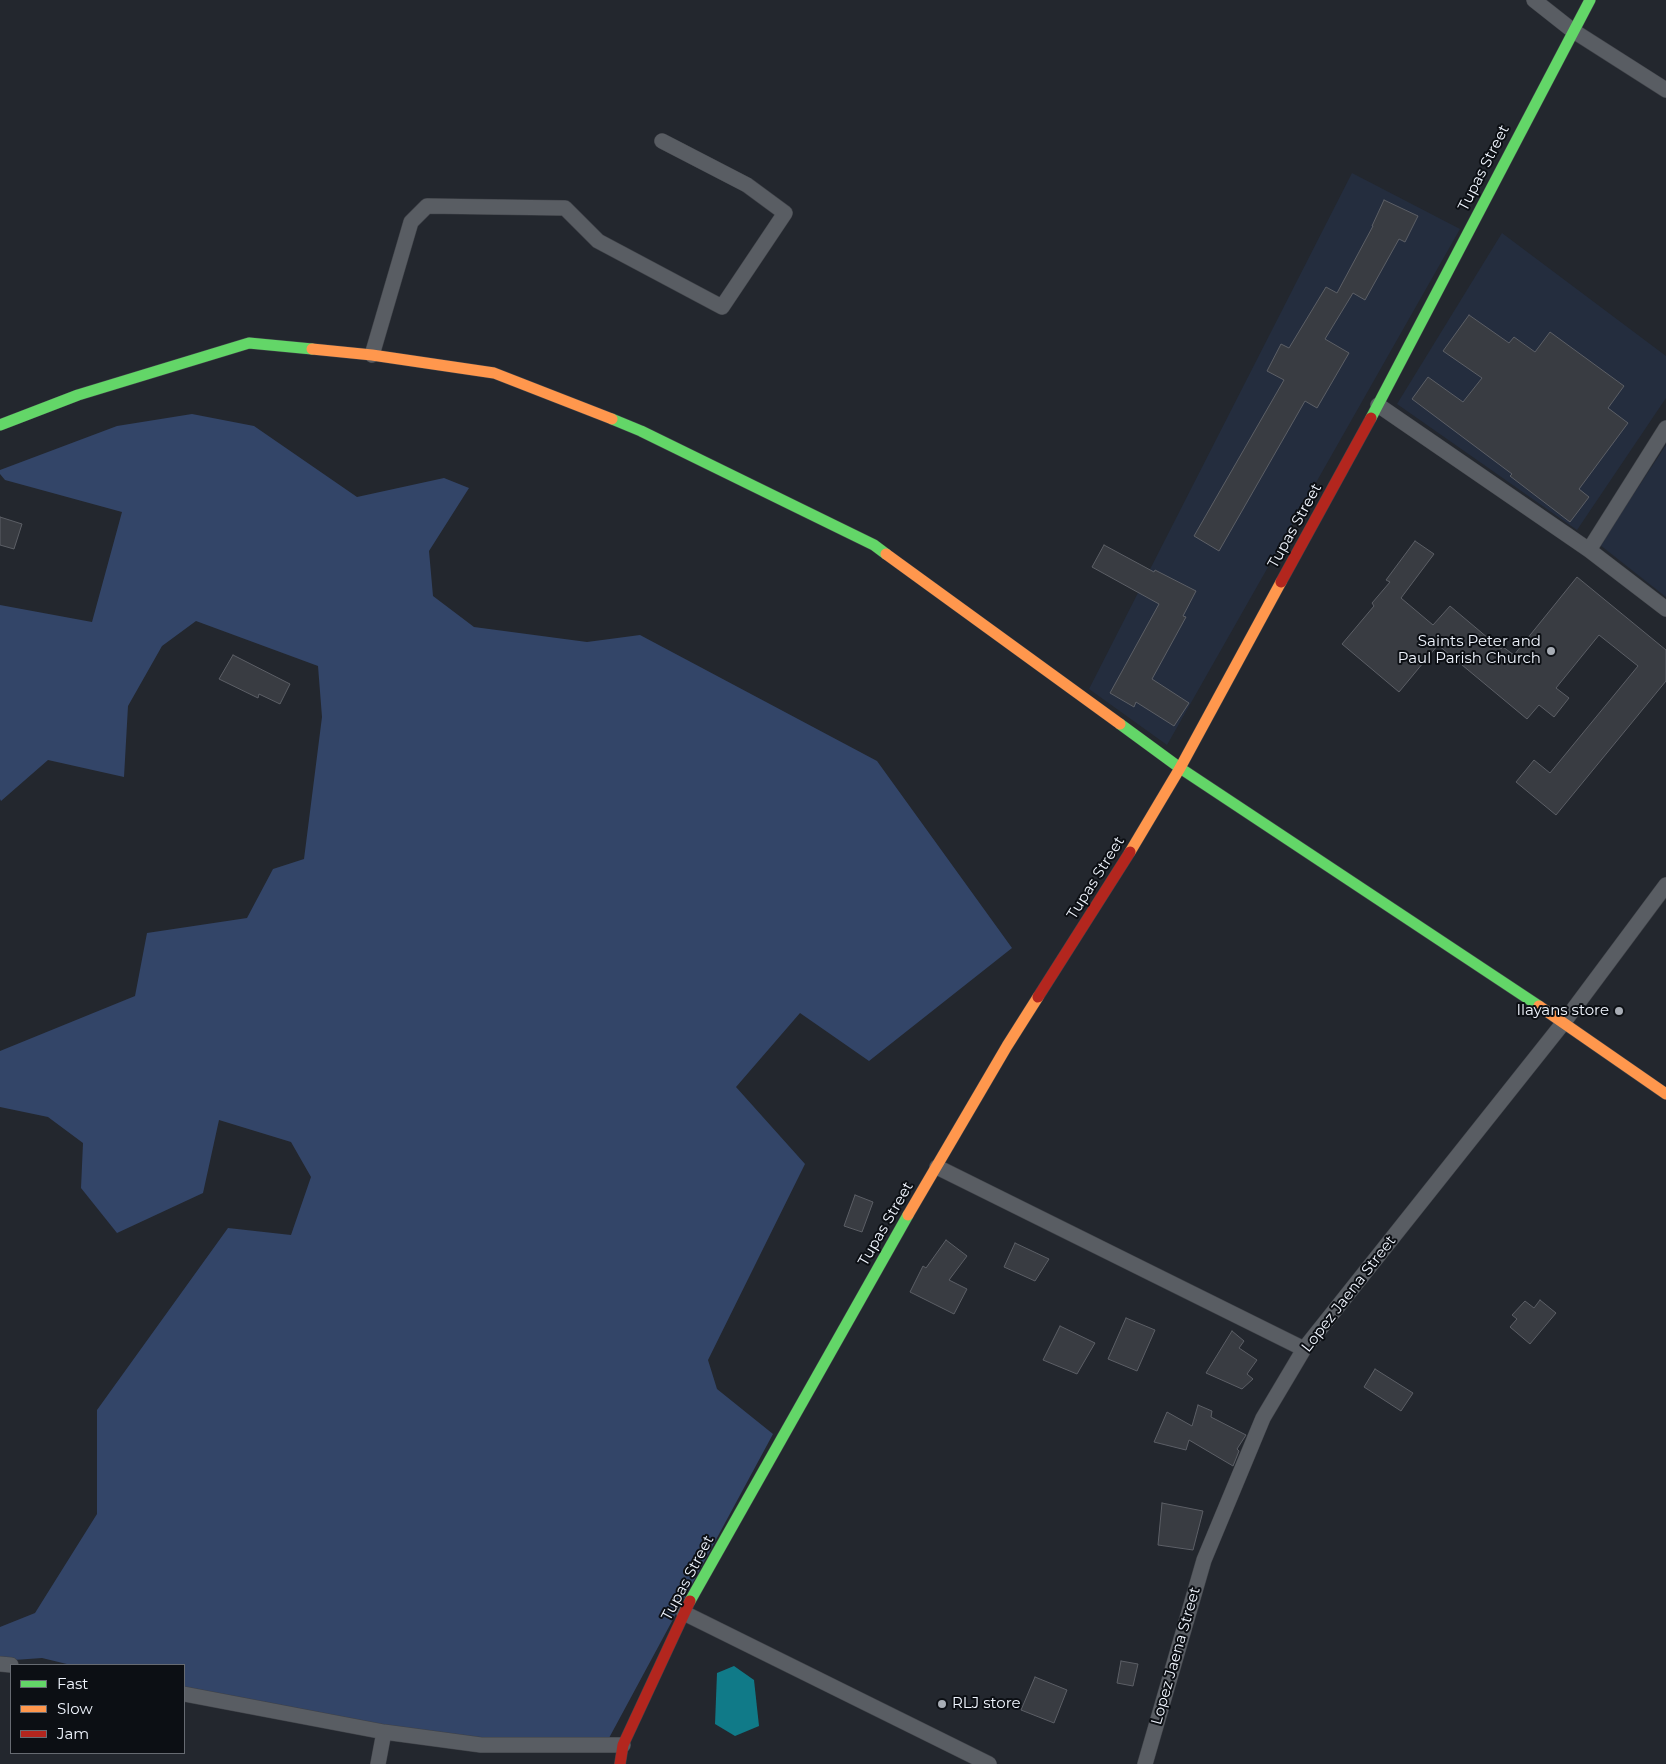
<!DOCTYPE html>
<html>
<head>
<meta charset="utf-8">
<style>
	body { margin:0 }
	#map { position:relative; width:1666px; height:1764px; overflow:hidden; background:#23272e; font-family:Montserrat,sans-serif }
	canvas { display:block }
	.legend { position:absolute; left:10px; top:1664px; width:175px; height:90px; box-sizing:border-box; background:#0c0f14; border:1px solid #676b72; margin:0; padding:6px 9px; list-style:none; font-size:15px; color:#f0f5fe }
	.legend li { display:flex; align-items:center; gap:10px; height:25px }
	.legend b { width:25px; border:1px solid #676b72 }
</style>
</head>
<body>
<div id="map">
<canvas width="1666" height="1764"></canvas>
<ul class="legend">
<li><b style="height:6px;background:#63d668"></b>Fast</li>
<li><b style="height:6px;background:#ff974d"></b>Slow</li>
<li><b style="height:6px;background:#b3261e"></b>Jam</li>
</ul>
</div>
<script>
const c = document.querySelector('canvas').getContext('2d');
c.lineJoin = 'round';
function fillPath(path, color) {
  c.fillStyle = color;
  c.fill(path, 'evenodd');
}
function poly(rows) {
  const path = new Path2D();
  for (const r of rows) {
    path.moveTo(r[0], r[1]);
    for (let i = 2; i < r.length; i += 2) path.lineTo(r[i], r[i + 1]);
  }
  return path;
}
function stroke(path, color, width, dash) {
  c.strokeStyle = color;
  c.lineWidth = width;
  c.lineCap = dash ? 'butt' : 'round';
  c.setLineDash(dash || []);
  c.stroke(path);
}
function write(font, color, halo, rows, align = 'center') {
  c.font = font + ' Montserrat,sans-serif';
  c.lineWidth = 4;
  c.setLineDash([]);
  c.textBaseline = 'middle';
  c.strokeStyle = halo;
  c.fillStyle = color;
  for (const [text, x, y, turn = 0] of rows) {
    c.save();
    c.translate(x, y);
    c.rotate((+turn || 0) * Math.PI / 180);
    c.textAlign = isNaN(turn) ? turn : align;
    if (halo) c.strokeText(text, 0, 0);
    c.fillText(text, 0, 0);
    c.restore();
  }
}
fillPath(poly([
	[1352,173,1460,229,1167,745,1089,689],
	[1502,233,1666,356,1666,398,1577,530,1397,404],
	[1666,445,1666,597,1600,545]
]), '#242d3e');
fillPath(poly([
	[192,414,254,426,357,497,444,478,469,488,429,551,433,596,474,627,587,642,640,635,877,761,1012,948,869,1061,800,1013,736,1087,805,1164,708,1360,717,1389,773,1434,609,1738,493,1745,184,1691,184,1665,71,1665,42,1658,0,1661,0,1627,35,1613,97,1514,97,1410,228,1228,291,1235,311,1177,291,1142,219,1120,203,1193,117,1233,81,1188,83,1143,48,1117,0,1107,0,1051,135,996,147,933,247,918,273,869,304,859,322,717,318,666,196,621,162,646,128,706,124,777,48,760,1,801,0,799,0,605,92,622,122,512,5,480,0,474,0,470,117,426]
]), '#334568');
fillPath(poly([
	[734,1666,754,1680,759,1726,735,1736,715,1724,717,1673]
]), '#107a88');
const building = poly([
	[1384,200,1418,216,1405,242,1399,239,1365,300,1353,293,1325,339,1349,353,1317,408,1305,401,1219,551,1194,536,1284,380,1267,371,1281,344,1289,348,1326,287,1337,293,1373,226,1372,226,1384,200],
	[1469,315,1509,343,1514,337,1535,352,1550,332,1624,386,1608,408,1628,423,1579,489,1589,497,1570,522,1510,476,1512,474,1412,399,1428,377,1463,402,1482,378,1443,351,1469,315],
	[0,517,22,524,14,549,0,545,0,517],
	[1415,541,1434,554,1401,598,1433,625,1450,606,1501,649,1503,647,1514,655,1577,577,1666,650,1666,681,1556,815,1516,782,1534,760,1550,773,1638,666,1599,635,1556,688,1569,698,1554,717,1539,705,1527,719,1438,645,1399,692,1342,644,1374,606,1372,603,1390,582,1386,580,1415,541],
	[1104,545,1154,572,1155,570,1196,591,1183,616,1186,617,1152,679,1189,703,1174,726,1136,702,1134,707,1110,693,1159,604,1092,567,1104,545],
	[233,655,290,684,280,704,259,694,258,698,219,679,233,655],
	[855,1195,873,1202,862,1232,844,1226,855,1195],
	[946,1240,967,1256,949,1280,967,1289,954,1314,910,1292,923,1266,926,1268,946,1240],
	[1015,1243,1049,1259,1035,1281,1004,1267,1015,1243],
	[1540,1300,1556,1313,1530,1344,1510,1327,1517,1319,1512,1315,1525,1301,1534,1308,1540,1300],
	[1126,1318,1155,1330,1137,1371,1108,1359,1126,1318],
	[1060,1326,1095,1343,1077,1374,1043,1360,1060,1326],
	[1232,1331,1244,1341,1239,1348,1257,1360,1247,1374,1253,1379,1242,1389,1206,1373,1232,1331],
	[1375,1369,1413,1393,1401,1411,1364,1387,1375,1369],
	[1198,1405,1212,1411,1211,1417,1246,1435,1237,1449,1239,1451,1233,1466,1189,1440,1186,1450,1154,1442,1167,1412,1192,1426,1198,1405],
	[1162,1503,1203,1511,1193,1550,1158,1545,1162,1503],
	[1121,1661,1138,1664,1133,1686,1117,1683,1121,1661],
	[1035,1677,1067,1690,1054,1723,1021,1710,1035,1677]
]);
fillPath(building, '#393c42');
stroke(building, '#5c5f66', 1);
const street = poly([
	[1534,0,1572,30,1666,90],
	[372,355,411,222,427,206,565,208,598,241,722,307,785,213,747,185,662,141],
	[1378,405,1589,550,1666,609],
	[1589,550,1666,428],
	[937,1167,1304,1349],
	[684,1613,989,1764],
	[0,1664,11,1665],
	[184,1694,384,1732,481,1745,623,1745],
	[378,1764,384,1732],
	[1145,1764,1204,1560,1263,1418,1304,1349,1564,1022,1666,885]
]);
const fast = poly([
	[1371,418,1590,0],
	[612,419,641,431,874,545,886,554],
	[0,425,78,395,249,343,312,349],
	[1120,724,1180,768,1539,1006],
	[690,1601,908,1215]
]);
const slow = poly([
	[312,349,372,355,494,373,612,419],
	[886,554,1120,724],
	[1130,852,1180,768,1281,582],
	[1539,1006,1666,1094],
	[908,1215,1007,1046,1038,997]
]);
const jam = poly([
	[1281,582,1371,418],
	[1038,997,1130,852],
	[620,1764,623,1745,690,1601]
]);
stroke(street, '#3f4248', 16);
stroke(fast, '#3f4248', 12);
stroke(slow, '#3f4248', 12);
stroke(jam, '#3f4248', 12);
stroke(street, '#595d63', 15);
stroke(fast, '#63d668', 11);
stroke(slow, '#ff974d', 11);
stroke(jam, '#b3261e', 11);
for (const [x, y, r, color] of [
	[1551,651,5,"#a8adb5"],
	[1619,1011,5,"#a8adb5"],
	[942,1704,5,"#a8adb5"]
]) {
  const dot = new Path2D();
  dot.arc(x, y, r, 0, 2 * Math.PI);
  c.fillStyle = color;
  c.fill(dot);
  stroke(dot, '#0c0f14', 2);
}
write('15px', '#f0f5fe', '#0c0f14', [
	["Tupas Street",1484,168,-63],
	["Tupas Street",1295,526,-61],
	["Tupas Street",1096,878,-58],
	["Tupas Street",886,1224,-60],
	["Lopez Jaena Street",1349,1294,-52],
	["Tupas Street",688,1578,-62],
	["Lopez Jaena Street",1176,1656,-74]
]);
write('15px', '#f0f5fe', '#0c0f14', [
	["Saints Peter and",1541,642],
	["Paul Parish Church",1541,659],
	["Ilayans store",1609,1011],
	["RLJ store",952,1704,"left"]
], 'right');
</script>
</body>
</html>
